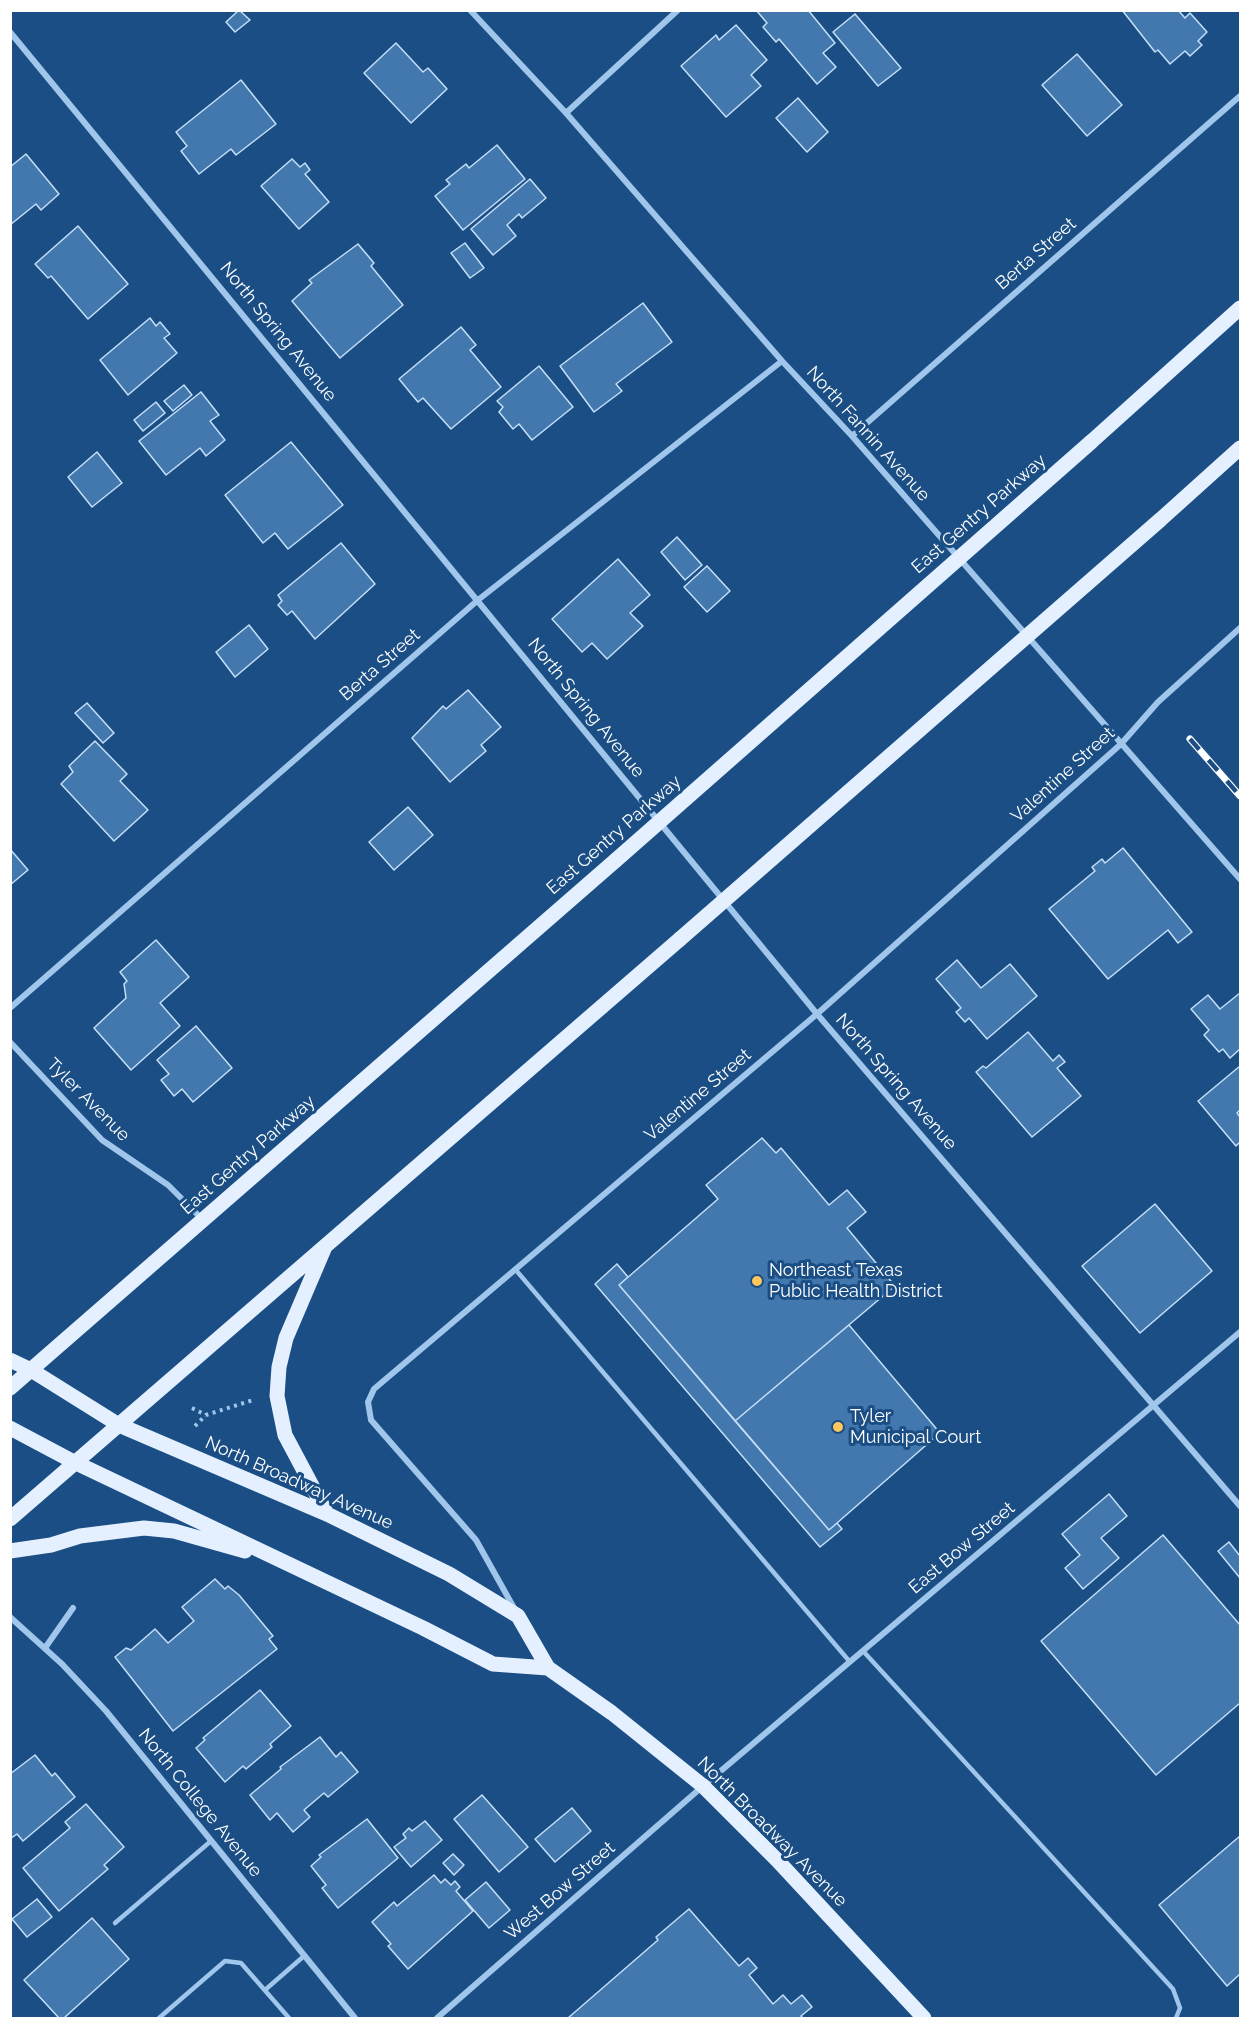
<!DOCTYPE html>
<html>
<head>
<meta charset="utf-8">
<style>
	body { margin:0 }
	#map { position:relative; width:1251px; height:2029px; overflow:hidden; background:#1a4e84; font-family:Raleway,sans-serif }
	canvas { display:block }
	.frame { position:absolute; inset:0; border:12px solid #fff; pointer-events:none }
</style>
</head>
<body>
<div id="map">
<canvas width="1251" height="2029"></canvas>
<div class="frame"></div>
</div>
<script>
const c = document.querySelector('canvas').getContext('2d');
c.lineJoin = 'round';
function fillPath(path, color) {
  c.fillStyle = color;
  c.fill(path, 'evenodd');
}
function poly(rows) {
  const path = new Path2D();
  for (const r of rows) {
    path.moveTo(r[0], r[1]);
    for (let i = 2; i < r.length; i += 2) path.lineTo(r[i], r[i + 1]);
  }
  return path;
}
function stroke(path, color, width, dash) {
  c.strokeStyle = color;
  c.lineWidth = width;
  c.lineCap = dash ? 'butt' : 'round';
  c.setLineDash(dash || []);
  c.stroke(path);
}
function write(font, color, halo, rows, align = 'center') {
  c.font = font + ' Raleway,sans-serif';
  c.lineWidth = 6;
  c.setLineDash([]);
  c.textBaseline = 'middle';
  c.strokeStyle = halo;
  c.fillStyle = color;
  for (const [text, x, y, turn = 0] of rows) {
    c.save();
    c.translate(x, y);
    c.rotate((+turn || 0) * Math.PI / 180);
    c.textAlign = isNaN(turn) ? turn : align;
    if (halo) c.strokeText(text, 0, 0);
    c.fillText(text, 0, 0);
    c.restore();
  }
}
const building = poly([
	[239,10,250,20,235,32,226,22,239,10],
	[756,10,808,10,835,43,823,53,836,67,817,84,779,39,776,42,763,27,767,23,756,10],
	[1122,10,1178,10,1185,18,1190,13,1207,32,1198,41,1202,45,1190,56,1185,51,1170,64,1158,50,1155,52,1122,10],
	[855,14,901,68,878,86,833,32,855,14],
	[736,25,767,60,751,75,761,86,726,117,681,66,716,35,719,40,736,25],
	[396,43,423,72,428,68,447,89,411,123,364,73,396,43],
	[1077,54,1122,105,1087,136,1042,85,1077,54],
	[241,80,276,124,236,155,231,149,199,174,181,151,187,146,176,132,241,80],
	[798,98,828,132,807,152,776,118,798,98],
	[497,145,525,179,463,230,435,196,450,184,446,180,466,164,469,168,497,145],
	[26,154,59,194,41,210,36,204,10,225,10,167,26,154],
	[292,159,300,167,305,163,310,170,305,174,329,202,299,229,261,186,292,159],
	[530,179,546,198,522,218,519,214,507,225,516,236,493,255,471,229,530,179],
	[78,226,128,284,88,319,51,276,48,278,35,264,78,226],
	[465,243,484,268,470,278,451,253,465,243],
	[358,244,374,263,371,266,403,305,340,358,292,301,312,283,309,280,358,244],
	[643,303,672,342,616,384,622,391,594,412,560,366,643,303],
	[150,318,156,326,160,322,170,334,164,338,177,353,128,395,100,360,150,318],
	[461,327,476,345,470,350,501,387,451,429,423,398,418,402,399,379,461,327],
	[539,366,573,407,532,440,519,424,513,429,499,412,503,407,497,401,539,366],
	[184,385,192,395,173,411,164,401,184,385],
	[201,392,219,415,210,421,225,440,206,456,200,448,166,475,139,441,201,392],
	[156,402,165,413,143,431,134,420,156,402],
	[291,442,343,505,288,549,275,533,263,543,225,495,291,442],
	[97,452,122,483,92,507,68,477,97,452],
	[677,537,702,565,685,580,661,552,677,537],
	[341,543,375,584,315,639,292,611,287,615,278,605,282,601,278,595,341,543],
	[618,559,650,595,630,613,643,626,607,659,592,643,582,652,552,619,618,559],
	[707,566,730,591,707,612,684,587,707,566],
	[249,625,268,649,235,677,216,652,249,625],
	[468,690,501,727,481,745,486,751,450,782,412,738,443,706,446,709,468,690],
	[87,703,114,733,103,743,75,713,87,703],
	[95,741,127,774,120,781,148,810,114,841,61,784,73,772,69,766,95,741],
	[408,807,433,835,394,870,369,842,408,807],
	[1123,848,1192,932,1178,943,1168,930,1108,979,1049,909,1095,871,1092,867,1102,859,1105,863,1123,848],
	[10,849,28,870,10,885,10,849],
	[156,940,189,977,160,1003,180,1026,131,1070,94,1028,126,998,124,984,127,981,120,972,156,940],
	[957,960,981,988,1010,964,1037,996,987,1039,969,1018,965,1022,956,1012,961,1008,936,979,957,960],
	[1240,993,1240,1049,1230,1058,1223,1049,1219,1052,1204,1035,1209,1030,1191,1009,1208,995,1220,1009,1240,993],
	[196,1026,232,1068,193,1102,182,1089,174,1096,161,1080,169,1074,157,1060,196,1026],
	[1028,1032,1053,1061,1059,1055,1065,1062,1057,1068,1081,1096,1032,1137,976,1072,983,1066,986,1068,1028,1032],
	[1240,1066,1240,1110,1237,1113,1240,1117,1240,1142,1236,1146,1198,1101,1240,1066],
	[762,1138,776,1153,781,1148,829,1205,847,1190,866,1212,847,1228,895,1286,735,1421,619,1285,718,1199,706,1185,762,1138],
	[1155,1204,1212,1271,1140,1333,1082,1266,1155,1204],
	[617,1264,628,1277,619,1285,829,1530,837,1523,842,1529,820,1547,595,1284,617,1264],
	[849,1325,940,1433,829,1530,735,1421,849,1325],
	[1109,1494,1127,1516,1101,1538,1119,1558,1083,1589,1065,1568,1080,1555,1062,1534,1109,1494],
	[1163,1535,1240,1625,1240,1703,1156,1775,1041,1641,1163,1535],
	[1229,1542,1240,1556,1240,1578,1218,1551,1229,1542],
	[215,1579,225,1589,228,1586,239,1595,273,1636,269,1639,277,1649,173,1731,115,1657,126,1648,131,1650,155,1629,168,1643,194,1621,182,1607,215,1579],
	[260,1690,291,1726,270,1744,272,1747,246,1769,243,1766,225,1782,196,1748,205,1740,203,1738,260,1690],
	[320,1737,336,1757,341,1752,358,1772,328,1797,324,1793,304,1810,310,1817,293,1832,277,1813,270,1820,250,1795,281,1769,280,1767,320,1737],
	[35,1755,52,1776,55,1773,75,1797,23,1841,17,1834,10,1839,10,1774,35,1755],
	[482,1795,528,1847,499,1872,454,1819,482,1795],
	[86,1804,124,1847,104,1865,108,1869,59,1911,23,1868,70,1828,65,1822,86,1804],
	[572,1808,591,1831,555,1862,535,1839,572,1808],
	[367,1819,398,1858,338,1908,322,1888,326,1885,311,1866,321,1857,319,1855,367,1819],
	[425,1821,442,1840,411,1867,394,1847,406,1838,403,1834,409,1828,412,1831,425,1821],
	[1240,1836,1240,1974,1227,1986,1159,1905,1240,1836],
	[453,1854,464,1865,454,1875,443,1863,453,1854],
	[434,1875,441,1883,445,1879,451,1885,455,1881,460,1887,456,1891,473,1911,408,1969,388,1946,391,1944,372,1922,394,1902,397,1906,434,1875],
	[486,1882,510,1910,489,1928,465,1900,486,1882],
	[37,1899,52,1917,27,1937,12,1919,37,1899],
	[689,1909,739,1966,748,1958,757,1968,749,1975,773,2004,783,1995,791,2004,802,1995,812,2007,801,2016,803,2018,568,2018,658,1940,656,1937,689,1909],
	[92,1918,129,1959,64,2018,59,2018,24,1980,92,1918]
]);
fillPath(building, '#4378ae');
stroke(building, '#c5dff8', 1.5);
stroke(poly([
	[192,1408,206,1415],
	[195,1426,206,1415,253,1400]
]), '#a0c6eb', 4, [3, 4.5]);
stroke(poly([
	[515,1269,850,1662],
	[863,1651,1173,1989,1180,2008,1176,2018],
	[115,1923,211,1841],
	[265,1990,304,1956],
	[159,2018,225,1961,241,1963,289,2018]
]), '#a0c6eb', 4.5);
stroke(poly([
	[470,10,566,113,782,361,852,436,1240,879],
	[10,32,817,1014,1240,1506],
	[566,113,678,10],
	[852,436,1240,96],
	[10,1008,478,600,782,361],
	[10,1042,102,1140,168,1185,203,1220],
	[514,1608,476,1540,371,1420,368,1402,374,1389,817,1014,1121,744,1158,702,1240,628],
	[10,1617,62,1664,106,1711,355,2018],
	[45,1648,73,1608],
	[437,2018,703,1786,1240,1332]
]), '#a0c6eb', 6);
stroke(poly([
	[1091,442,1240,308],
	[1160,520,1240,448],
	[324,1249,286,1338,279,1367,277,1396,285,1435,327,1514],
	[10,1360,31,1370,119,1425,327,1514,449,1574,518,1616,548,1668,612,1713,703,1786,777,1860,924,2018],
	[10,1388,616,860],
	[10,1428,74,1462,423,1628,493,1664,548,1668],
	[10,1519,680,939],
	[10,1551,51,1545,80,1536,144,1528,174,1531,245,1551]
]), '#e4f0ff', 15);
const rail = poly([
	[1190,739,1240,796]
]);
stroke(rail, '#fff', 7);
stroke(rail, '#1a4e84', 4.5, [14]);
stroke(poly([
	[616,860,1091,442],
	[680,939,1160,520]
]), '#e4f0ff', 15);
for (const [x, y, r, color] of [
	[757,1281,6,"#fec65b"],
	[838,1427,6,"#fec65b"]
]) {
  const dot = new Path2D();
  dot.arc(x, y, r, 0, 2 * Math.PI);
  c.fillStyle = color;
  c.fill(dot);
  stroke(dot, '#1a4e84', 2);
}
write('18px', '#fff', '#1a4e84', [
	["Berta Street",1036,254,-41],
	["North Spring Avenue",278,332,51],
	["North Fannin Avenue",868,434,48],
	["East Gentry Parkway",979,514,-41],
	["Berta Street",380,665,-41],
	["North Spring Avenue",586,708,51],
	["Valentine Street",1063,775,-42],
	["East Gentry Parkway",614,835,-41],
	["North Spring Avenue",896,1082,49],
	["Valentine Street",698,1095,-40],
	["Tyler Avenue",88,1100,45],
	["East Gentry Parkway",248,1155,-41],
	["North Broadway Avenue",299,1483,24],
	["East Bow Street",962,1548,-40],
	["North College Avenue",200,1803,51],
	["North Broadway Avenue",772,1832,45],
	["West Bow Street",560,1891,-41]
]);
write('18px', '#fff', '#1a4e84', [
	["Northeast Texas",769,1271],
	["Public Health District",769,1292],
	["Tyler",850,1417],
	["Municipal Court",850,1438]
], 'left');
</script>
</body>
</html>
